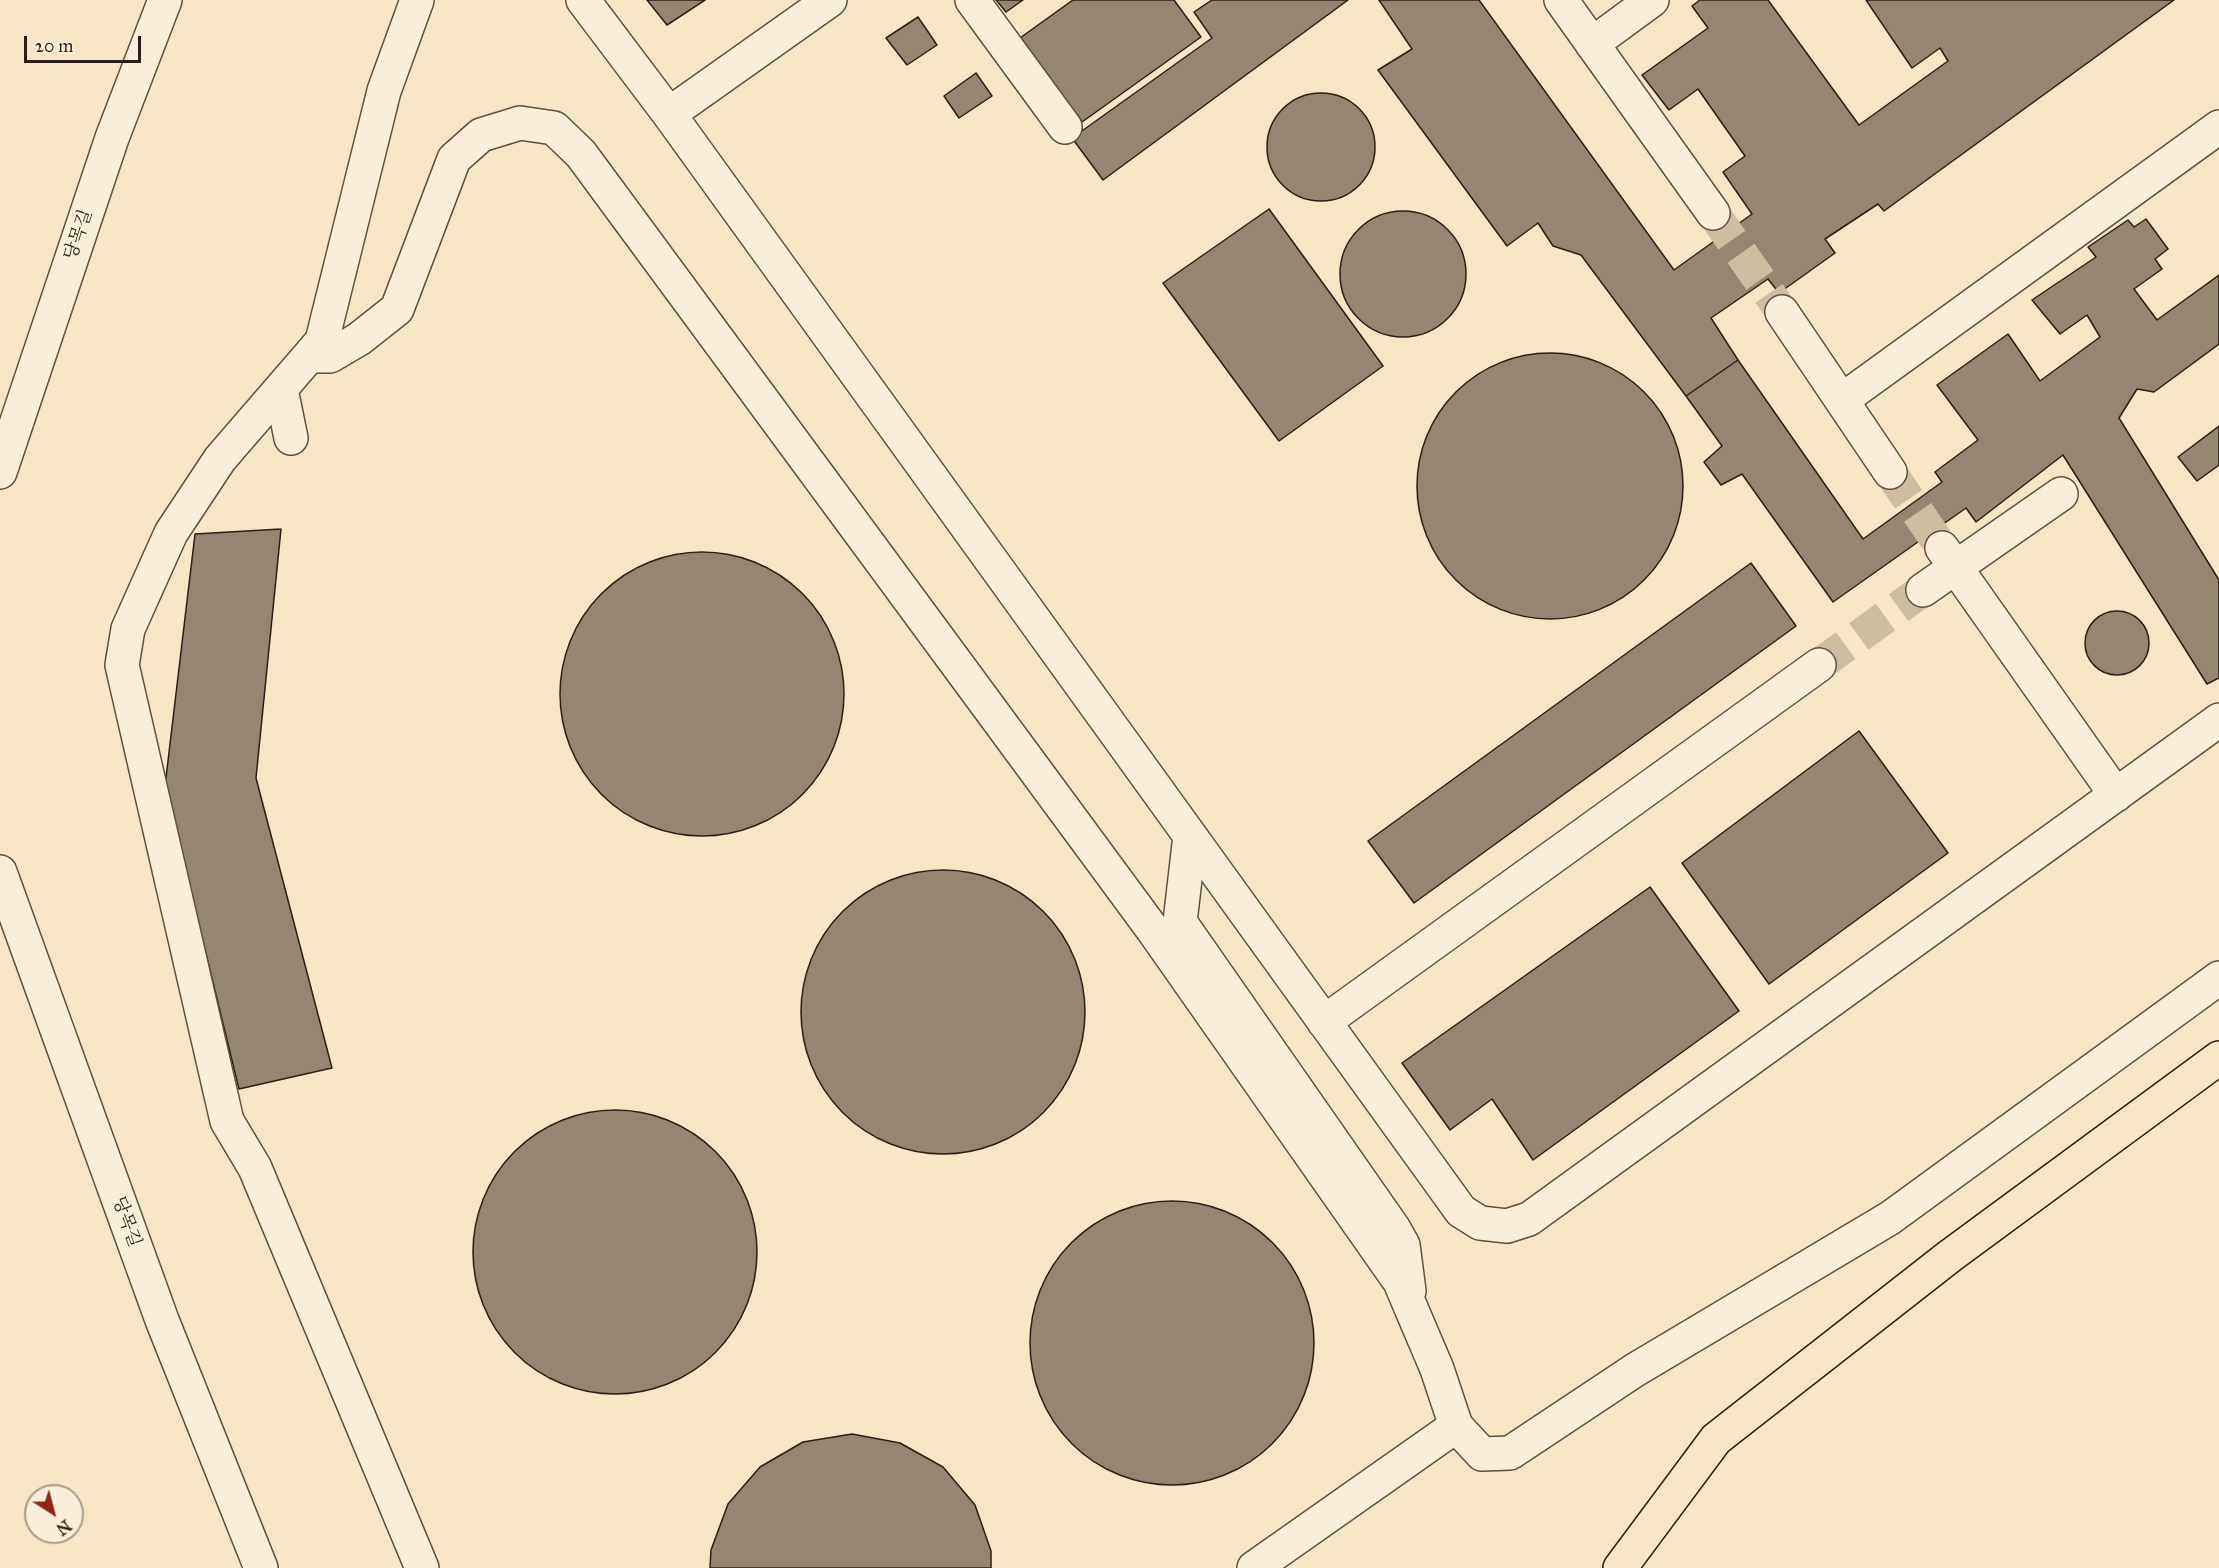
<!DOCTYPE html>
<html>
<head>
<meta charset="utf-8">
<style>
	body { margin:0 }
	#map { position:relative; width:2219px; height:1568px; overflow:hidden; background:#f6e6c3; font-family:"IM FELL Great Primer",serif }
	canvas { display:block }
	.north { position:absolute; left:24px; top:1484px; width:60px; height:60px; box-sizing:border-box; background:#f9efd8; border:2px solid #a69c8a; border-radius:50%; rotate:144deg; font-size:16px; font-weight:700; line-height:24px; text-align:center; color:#2a1f15 }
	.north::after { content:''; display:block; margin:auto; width:21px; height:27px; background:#8f2418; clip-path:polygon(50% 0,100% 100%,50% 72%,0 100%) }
	.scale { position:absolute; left:24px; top:36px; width:117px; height:27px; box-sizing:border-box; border:3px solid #2a1f15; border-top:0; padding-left:8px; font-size:18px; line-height:21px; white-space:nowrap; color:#2a1f15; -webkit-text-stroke:4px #f9efd8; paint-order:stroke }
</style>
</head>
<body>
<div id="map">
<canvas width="2219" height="1568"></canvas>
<div class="north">N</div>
<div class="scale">20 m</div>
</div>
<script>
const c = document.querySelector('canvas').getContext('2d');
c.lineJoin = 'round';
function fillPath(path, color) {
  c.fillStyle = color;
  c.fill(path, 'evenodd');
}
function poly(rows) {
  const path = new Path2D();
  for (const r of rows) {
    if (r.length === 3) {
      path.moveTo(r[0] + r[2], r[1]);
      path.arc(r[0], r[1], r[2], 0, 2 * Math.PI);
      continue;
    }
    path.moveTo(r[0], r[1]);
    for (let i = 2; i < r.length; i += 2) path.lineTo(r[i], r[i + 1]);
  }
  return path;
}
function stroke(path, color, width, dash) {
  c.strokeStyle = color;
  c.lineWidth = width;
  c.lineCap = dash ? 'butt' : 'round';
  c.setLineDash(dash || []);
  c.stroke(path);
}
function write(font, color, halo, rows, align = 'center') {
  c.font = font + ' "IM FELL Great Primer","Noto Serif KR",serif';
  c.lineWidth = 6;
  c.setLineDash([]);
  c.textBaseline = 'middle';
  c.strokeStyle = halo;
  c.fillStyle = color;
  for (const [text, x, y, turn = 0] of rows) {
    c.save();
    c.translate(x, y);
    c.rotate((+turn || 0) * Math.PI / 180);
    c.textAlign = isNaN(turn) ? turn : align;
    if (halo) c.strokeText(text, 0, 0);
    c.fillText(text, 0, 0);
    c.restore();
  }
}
const building = poly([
	[647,0,705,0,667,25,647,0],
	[996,0,1023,0,1006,12,996,0],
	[1073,0,1174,0,1201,37,1082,122,1020,38,1073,0],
	[1212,0,1348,0,1103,180,1072,138,1212,38,1194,12,1212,0],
	[1379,0,1479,0,1674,270,1752,214,1723,172,1745,156,1698,89,1669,110,1642,75,1708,28,1692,6,1700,0,1768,0,1859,125,1948,61,1940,48,1912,68,1866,0,2174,0,1884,211,1878,204,1825,239,1835,253,1779,293,1768,279,1711,318,1738,360,1686,396,1581,255,1553,246,1538,223,1507,246,1378,70,1412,49,1379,0],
	[918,17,937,45,907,65,886,38,918,17],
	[976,73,992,96,959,118,944,96,976,73],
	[1321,147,54],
	[1269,209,1383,366,1279,441,1163,283,1269,209],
	[1403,274,63],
	[2146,219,2168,249,2155,259,2162,269,2134,289,2157,320,2219,275,2219,344,2154,392,2137,389,2119,418,2219,580,2219,678,2207,684,2063,455,1976,522,1966,508,1833,602,1742,474,1721,485,1704,462,1722,446,1686,396,1738,360,1863,539,1942,482,1935,472,1978,440,1937,385,2008,334,2040,381,2100,337,2087,315,2060,334,2032,300,2096,257,2088,247,2128,220,2134,227,2146,219],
	[1550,486,133],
	[2219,426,2219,465,2197,481,2178,457,2219,426],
	[281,529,256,778,332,1068,239,1089,165,786,195,534,281,529],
	[702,694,142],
	[1751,563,1796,626,1414,903,1368,841,1751,563],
	[2117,643,32],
	[1859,731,1948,853,1769,984,1682,863,1859,731],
	[943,1012,142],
	[1650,887,1739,1011,1533,1160,1492,1099,1450,1130,1402,1063,1650,887],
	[615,1252,142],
	[1172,1343,142],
	[852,1434,900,1443,943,1467,975,1505,991,1551,991,1568,710,1568,711,1550,728,1504,760,1467,803,1442,852,1434]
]);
fillPath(building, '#94866f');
stroke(building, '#2a1f15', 1.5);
stroke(poly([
	[1713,213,1782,312],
	[1890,472,1942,548],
	[1819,665,1923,590]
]), '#cdbea0', 33, [33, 16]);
const minor = poly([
	[417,0,384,91,322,341,220,459,171,533,128,629,122,665,227,1121,255,1168,422,1568],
	[583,0,669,114,1461,1211,1480,1223,1507,1226,1529,1219,2219,720],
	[972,0,1065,127],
	[1561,0,1713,213],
	[1592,44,1652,0],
	[669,114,830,0],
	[1782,312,1890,472],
	[310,356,330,356,359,339,397,309,454,159,481,135,520,123,554,128,581,154,1153,930,1400,1282,1437,1369,1456,1426,1482,1454,1510,1453,1635,1370,1890,1218,2219,978],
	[281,389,291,438],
	[1842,400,2219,127],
	[0,472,112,138,165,0],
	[1942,548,2116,795],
	[1923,590,2061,494],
	[1190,836,1180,922,1394,1229,1403,1245,1409,1291],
	[0,872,162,1320,261,1568],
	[1324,1022,1819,665],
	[1254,1568,1456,1426]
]);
const major = poly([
	[1620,1568,1716,1439,1950,1256,2219,1058]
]);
stroke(minor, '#5d5140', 36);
stroke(major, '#2a1f15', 36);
stroke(minor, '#f9efd8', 33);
stroke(major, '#f6e6c3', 33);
write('18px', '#2a1f15', '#f9efd8', [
	["당목길",79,235,-71],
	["당목길",126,1222,70]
]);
</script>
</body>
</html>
